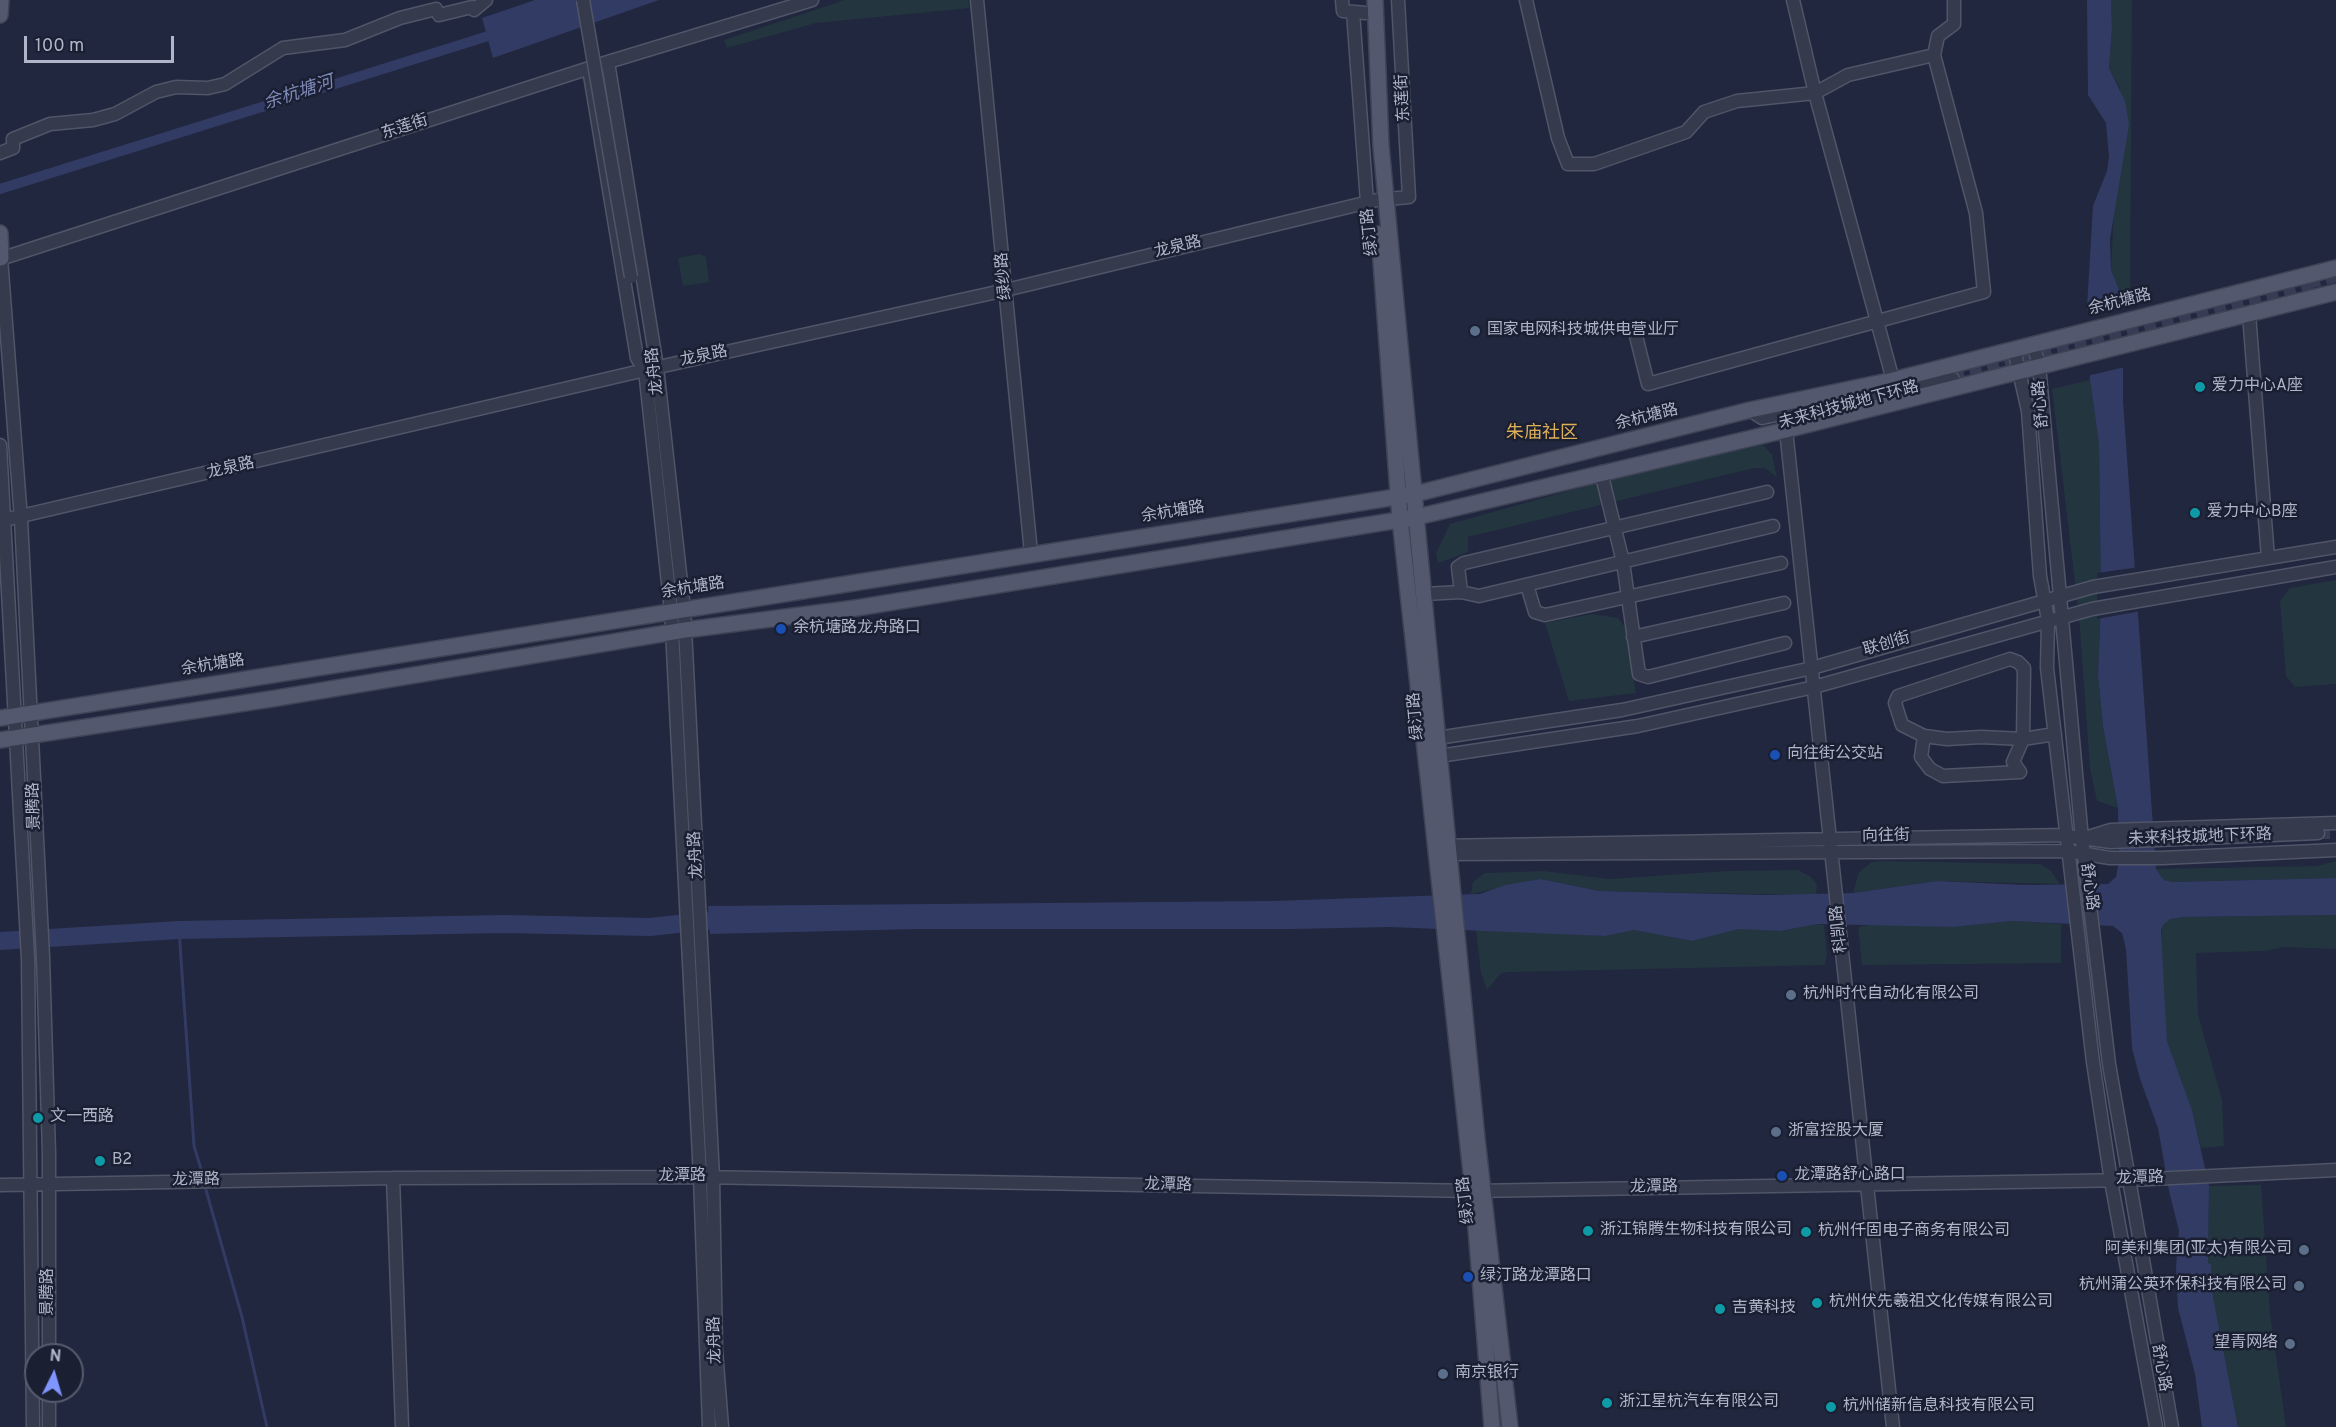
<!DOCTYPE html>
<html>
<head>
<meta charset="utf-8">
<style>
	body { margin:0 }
	#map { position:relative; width:2336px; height:1427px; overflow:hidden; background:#21273e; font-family:Overpass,sans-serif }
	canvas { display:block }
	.north { position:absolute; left:24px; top:1343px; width:60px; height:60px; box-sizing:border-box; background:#1a1f32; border:2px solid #565b6e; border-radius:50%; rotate:5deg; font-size:16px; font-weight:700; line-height:24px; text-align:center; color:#b0b5c9 }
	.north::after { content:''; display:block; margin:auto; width:21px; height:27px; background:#8095ff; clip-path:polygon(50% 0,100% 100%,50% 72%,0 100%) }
	.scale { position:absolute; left:24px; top:36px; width:150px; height:27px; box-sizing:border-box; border:3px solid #b0b5c9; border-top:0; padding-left:8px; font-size:18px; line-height:21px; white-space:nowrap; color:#b0b5c9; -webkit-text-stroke:4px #1a1f32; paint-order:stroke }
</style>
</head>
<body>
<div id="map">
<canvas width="2336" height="1427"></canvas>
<div class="north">N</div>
<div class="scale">100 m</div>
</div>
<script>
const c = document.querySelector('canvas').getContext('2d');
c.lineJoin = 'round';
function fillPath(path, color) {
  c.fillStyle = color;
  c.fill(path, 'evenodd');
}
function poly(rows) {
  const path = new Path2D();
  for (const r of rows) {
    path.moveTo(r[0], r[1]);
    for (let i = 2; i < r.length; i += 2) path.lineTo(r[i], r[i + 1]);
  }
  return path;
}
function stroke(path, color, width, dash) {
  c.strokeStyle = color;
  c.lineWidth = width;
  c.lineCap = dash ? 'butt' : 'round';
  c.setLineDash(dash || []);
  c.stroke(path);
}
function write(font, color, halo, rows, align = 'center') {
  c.font = font + ' Overpass,"Noto Sans SC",sans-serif';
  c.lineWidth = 5;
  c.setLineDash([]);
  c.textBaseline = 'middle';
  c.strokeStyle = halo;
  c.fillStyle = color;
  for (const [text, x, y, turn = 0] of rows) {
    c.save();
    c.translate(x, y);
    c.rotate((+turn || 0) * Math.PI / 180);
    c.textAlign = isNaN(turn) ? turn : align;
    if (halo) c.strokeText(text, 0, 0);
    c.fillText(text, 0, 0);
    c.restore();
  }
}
fillPath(poly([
	[845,0,968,0,970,8,816,23,727,48,724,40],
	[2111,0,2132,0,2130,296,2123,299,2111,270,2120,88,2109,68,2112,29],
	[699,254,706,257,709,282,683,286,678,258],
	[2090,380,2099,444,2101,601,2098,675,2103,727,2118,808,2097,801,2090,768,2079,616,2052,389],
	[1763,445,1772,455,1777,477,1765,468,1754,468,1468,537,1468,552,1438,563,1436,553,1450,524,1615,478],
	[2336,580,2336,684,2295,687,2286,676,2280,601,2290,588],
	[1592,614,1618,618,1625,627,1636,693,1569,701,1545,623],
	[1881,861,2040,864,2051,871,2060,884,1937,881,1853,893,1859,872,1872,862],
	[2336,861,2336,878,2173,882,2164,880,2156,869,2317,866],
	[1798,870,1811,877,1817,885,1816,895,1599,891,1541,879,1471,894,1473,882,1485,873,1543,871,1610,879,1726,871],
	[2336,915,2336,949,2284,947,2264,951,2196,953,2198,1015,2222,1100,2224,1146,2201,1148,2192,1110,2167,1041,2161,942,2162,925,2170,919,2184,917],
	[2012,921,2061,924,2061,963,1862,965,1858,927,1874,924,1953,927],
	[1817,924,1824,925,1827,953,1825,965,1511,972,1501,973,1487,990,1481,973,1476,929,1605,936,1634,930,1692,941,1738,928,1781,931],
	[2261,1185,2270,1313,2286,1427,2238,1427,2213,1296,2211,1264,2208,1264,2209,1186]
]), '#23353f');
fillPath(poly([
	[535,0,659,0,493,58,482,18],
	[2087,0,2111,0,2112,29,2109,68,2125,101,2129,125,2110,239,2111,270,2123,299,2123,401,2156,869,2164,880,2173,882,2336,878,2336,915,2184,917,2170,919,2163,925,2161,930,2167,1041,2192,1110,2209,1186,2208,1263,2211,1264,2213,1296,2238,1427,2202,1427,2195,1374,2178,1308,2176,1267,2179,1231,2169,1191,2158,1128,2140,1079,2132,1048,2126,949,2122,933,2113,926,2012,921,1953,927,1817,924,1781,931,1738,929,1692,941,1634,930,1605,936,1390,927,1293,929,917,929,710,934,708,906,1272,901,1480,894,1505,885,1541,879,1599,891,1766,895,1853,893,1937,881,2025,885,2108,884,2116,877,2119,862,2118,808,2103,727,2098,675,2101,601,2099,444,2090,380,2087,307,2093,206,2107,171,2109,157,2106,123,2088,95]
]), '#323b64');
fillPath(poly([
	[2126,301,2125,367,2087,376,2085,311],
	[2139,567,2141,611,2097,619,2097,573]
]), '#21273e');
stroke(poly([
	[179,930,194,1146,202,1172],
	[206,1190,242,1317,267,1427]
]), '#323b64', 3);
stroke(poly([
	[0,189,501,32]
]), '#323b64', 10);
stroke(poly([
	[0,941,179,930,504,924,650,927,732,918]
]), '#323b64', 18);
stroke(poly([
	[2308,283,2336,276],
	[1953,379,2321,287],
	[2318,833,2336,833]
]), '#363c53', 12, [12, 6]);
const minor = poly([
	[977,0,1031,553],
	[1342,0,1343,11,1366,13],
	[1526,0,1558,138,1568,164,1594,164,1686,132,1704,112,1737,101,1815,93,1848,75,1934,55,1976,213,1984,292,1648,384,1636,336],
	[1793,0,1815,93,1893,380],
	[1353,12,1367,202],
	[1934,55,1938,36,1954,24,1954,0],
	[608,62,657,367,684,609,713,1177,716,1350,722,1427],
	[589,69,637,358,645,370,671,611,700,1177,709,1427],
	[0,153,13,148,13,139,50,124,93,120,115,114,156,92,176,87,208,88,225,84,283,48,345,40,400,18,436,9,439,15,472,7,474,10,486,0],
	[1,258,21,519,43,957,49,1153,49,1355],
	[0,259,608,62,812,0],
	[2249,314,2268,558],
	[2033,344,2039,365,2082,839,2109,1064,2172,1427],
	[2014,349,2028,411,2040,576,2048,620,2047,668,2093,1062,2111,1181,2156,1427],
	[1750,410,1762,418,1827,404],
	[1816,415,1953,379],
	[1786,430,1893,1427],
	[0,445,28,959,33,1427],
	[1601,472,1623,562,1639,674,1648,677,1785,643],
	[0,521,645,370,1006,290,1377,200,1409,197,1398,0],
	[1527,585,1535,612,1545,615,1781,563],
	[1461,592,1458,567,1464,563,1767,492],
	[1424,594,1461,592,1479,596,1773,526],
	[1633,637,1784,603],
	[1924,736,1947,739,1981,737,2023,739,2013,762,2020,772,1943,776,1930,769,1921,757,1924,736,1902,725,1895,703,1898,696,2010,659,2018,662,2024,668,2023,739,2055,734],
	[1437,738,1622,710,1812,668,2093,587,2336,547],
	[1439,756,1638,726,1814,687,2092,609,2336,567],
	[2089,839,2111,842,2318,833],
	[1439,846,2066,835,2082,839,2111,830,2336,823],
	[1441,854,2068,851,2110,858,2162,858,2336,850],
	[393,1178,402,1427],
	[0,1185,393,1178,700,1177,1473,1191,2130,1180,2336,1170],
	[49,1427,49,1391]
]);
const major = poly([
	[1375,0,1381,146,1427,630,1477,1139,1510,1427],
	[0,15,1,0],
	[0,233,1,258],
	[1379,234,1400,519,1473,1191,1492,1427],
	[0,718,1415,494,1750,410,1893,380,2336,268],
	[0,740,271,699,685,630,856,608,1417,517,1786,430,2336,292]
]);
stroke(minor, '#505568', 15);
stroke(major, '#3e4356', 18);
stroke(minor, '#353a4d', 12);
stroke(major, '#53586e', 15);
const minorBridge = poly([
	[583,0,631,277]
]);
stroke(minorBridge, '#505568', 15, []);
stroke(minorBridge, '#353a4d', 12);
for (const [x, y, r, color] of [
	[1475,331,6,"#5c6f8a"],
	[2200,387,6,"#0f9aa8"],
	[2195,513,6,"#0f9aa8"],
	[781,629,6,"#1a4fb4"],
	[1775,755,6,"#1a4fb4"],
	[1791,995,6,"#5c6f8a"],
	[38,1118,6,"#0f9aa8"],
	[1776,1132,6,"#5c6f8a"],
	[100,1161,6,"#0f9aa8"],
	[1782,1176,6,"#1a4fb4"],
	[1588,1231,6,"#0f9aa8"],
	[1806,1232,6,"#0f9aa8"],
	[2304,1250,6,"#5c6f8a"],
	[1468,1277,6,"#1a4fb4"],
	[2299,1286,6,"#5c6f8a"],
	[1817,1303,6,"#0f9aa8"],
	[1720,1309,6,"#0f9aa8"],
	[2290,1344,6,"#5c6f8a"],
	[1443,1374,6,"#5c6f8a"],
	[1607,1403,6,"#0f9aa8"],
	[1831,1407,6,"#0f9aa8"]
]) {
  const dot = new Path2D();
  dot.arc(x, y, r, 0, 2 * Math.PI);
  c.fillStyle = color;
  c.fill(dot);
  stroke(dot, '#1a1f32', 2);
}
write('16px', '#b0b5c9', '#1a1f32', [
	["东莲街",1404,98,-93],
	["东莲街",405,128,-18],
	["绿汀路",1371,232,-96],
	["龙泉路",1178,248,-14],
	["绿纱路",1005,276,-95],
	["余杭塘路",2120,303,-14],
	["龙泉路",704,357,-12],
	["龙舟路",656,371,-97],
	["舒心路",2042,404,-95],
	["未来科技城地下环路",1849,406,-15],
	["余杭塘路",1647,418,-14],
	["龙泉路",231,469,-13],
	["余杭塘路",1173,513,-9],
	["余杭塘路",693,589,-9],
	["联创街",1887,645,-16],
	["余杭塘路",213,666,-9],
	["绿汀路",1417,716,-95],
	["景腾路",35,806,-92],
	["向往街",1886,837,-1],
	["未来科技城地下环路",2200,838,-2],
	["龙舟路",697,855,-93],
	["舒心路",2088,887,82],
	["科凯路",1840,929,-96],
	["龙潭路",682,1177],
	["龙潭路",2140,1179,-2],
	["龙潭路",196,1181,-1],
	["龙潭路",1168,1186,1],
	["龙潭路",1654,1188,-1],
	["绿汀路",1467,1200,-97],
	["景腾路",49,1292,-90],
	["龙舟路",716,1340,-92],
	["舒心路",2160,1368,80]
]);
write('16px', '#b0b5c9', '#1a1f32', [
	["国家电网科技城供电营业厅",1487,331],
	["爱力中心A座",2212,387],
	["爱力中心B座",2207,513],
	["余杭塘路龙舟路口",793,629],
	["向往街公交站",1787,755],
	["杭州时代自动化有限公司",1803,995],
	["文一西路",50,1118],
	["浙富控股大厦",1788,1132],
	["B2",112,1161],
	["龙潭路舒心路口",1794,1176],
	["浙江锦腾生物科技有限公司",1600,1231],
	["杭州仟固电子商务有限公司",1818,1232],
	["阿美利集团(亚太)有限公司",2292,1250,"right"],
	["绿汀路龙潭路口",1480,1277],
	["杭州蒲公英环保科技有限公司",2287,1286,"right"],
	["杭州伏先羲祖文化传媒有限公司",1829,1303],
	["吉黄科技",1732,1309],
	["望青网络",2278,1344,"right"],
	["南京银行",1455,1374],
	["浙江星杭汽车有限公司",1619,1403],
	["杭州储新信息科技有限公司",1843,1407]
], 'left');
write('italic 18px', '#7e8ab8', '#1a1f32', [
	["余杭塘河",299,94,-18]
]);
write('18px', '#ddaf58', '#1a1f32', [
	["朱庙社区",1542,434]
]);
</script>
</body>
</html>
